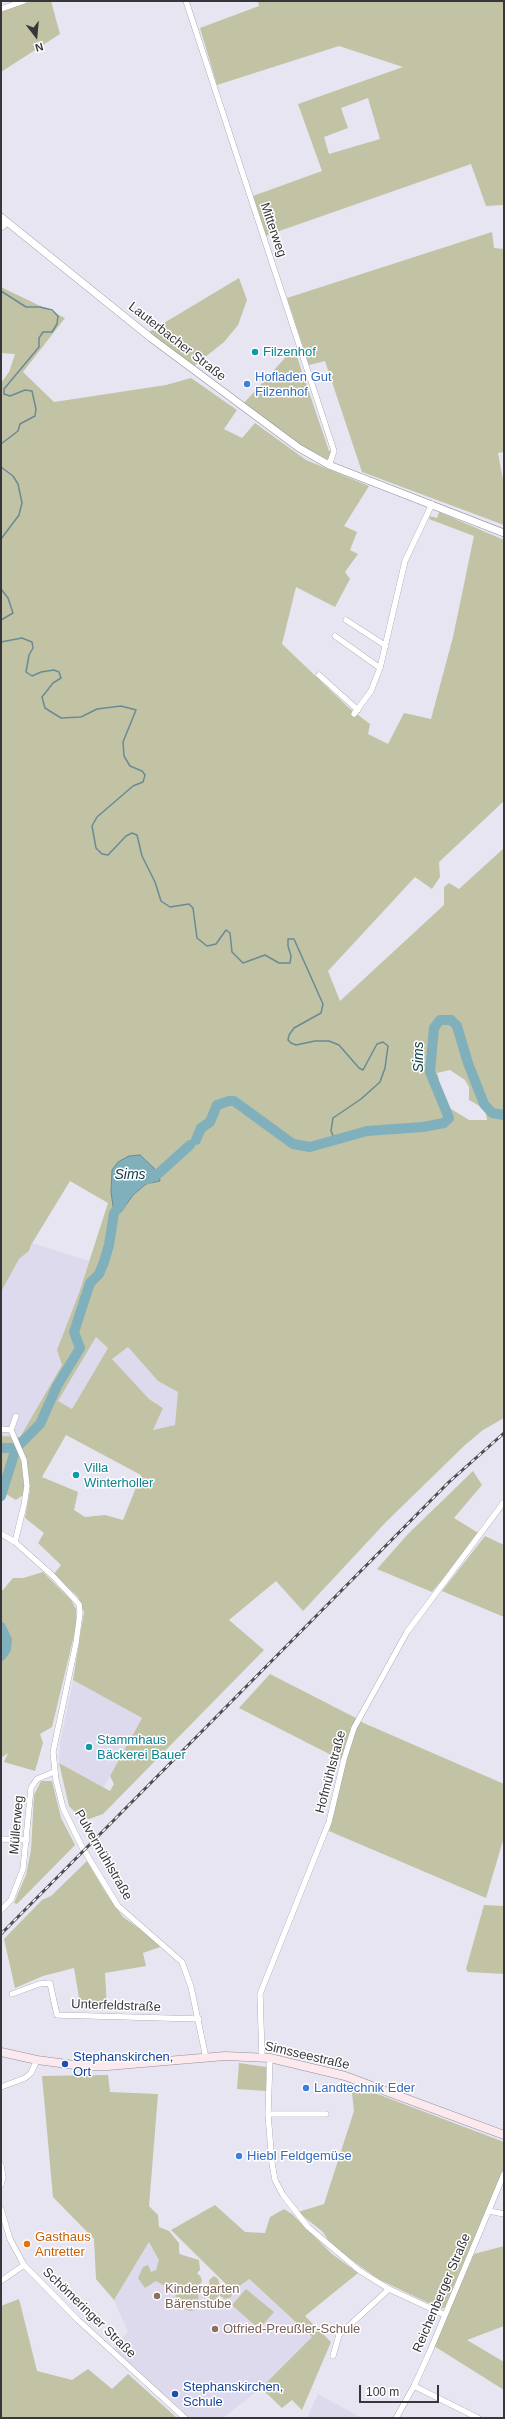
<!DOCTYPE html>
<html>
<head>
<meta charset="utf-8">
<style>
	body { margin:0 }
	#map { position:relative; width:505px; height:2419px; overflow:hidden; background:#e7e5f2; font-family:Arial,sans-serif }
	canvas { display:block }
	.frame { position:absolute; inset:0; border:2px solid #37363b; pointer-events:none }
	.north { position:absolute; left:16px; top:16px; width:40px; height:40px; -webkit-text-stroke:3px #fff; paint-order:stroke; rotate:164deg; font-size:11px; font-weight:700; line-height:16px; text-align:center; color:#37363b }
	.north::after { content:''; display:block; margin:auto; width:14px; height:18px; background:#37363b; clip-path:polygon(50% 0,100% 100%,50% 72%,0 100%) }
	.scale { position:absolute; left:359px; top:2385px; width:80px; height:18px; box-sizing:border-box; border:2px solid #37363b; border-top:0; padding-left:5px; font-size:12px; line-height:14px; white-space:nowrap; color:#37363b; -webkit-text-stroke:3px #fff; paint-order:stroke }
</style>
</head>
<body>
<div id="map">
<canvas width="505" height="2419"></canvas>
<div class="frame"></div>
<div class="north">N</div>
<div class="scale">100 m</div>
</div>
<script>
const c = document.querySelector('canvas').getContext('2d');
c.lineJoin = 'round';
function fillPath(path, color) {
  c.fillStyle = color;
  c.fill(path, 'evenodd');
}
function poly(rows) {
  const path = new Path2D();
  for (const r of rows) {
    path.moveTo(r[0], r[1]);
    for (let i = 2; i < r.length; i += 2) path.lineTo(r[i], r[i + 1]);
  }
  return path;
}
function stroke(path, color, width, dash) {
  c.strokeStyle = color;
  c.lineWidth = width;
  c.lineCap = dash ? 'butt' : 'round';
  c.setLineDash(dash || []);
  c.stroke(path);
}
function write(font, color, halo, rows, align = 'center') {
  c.font = font + ' Arial,sans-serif';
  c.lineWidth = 3;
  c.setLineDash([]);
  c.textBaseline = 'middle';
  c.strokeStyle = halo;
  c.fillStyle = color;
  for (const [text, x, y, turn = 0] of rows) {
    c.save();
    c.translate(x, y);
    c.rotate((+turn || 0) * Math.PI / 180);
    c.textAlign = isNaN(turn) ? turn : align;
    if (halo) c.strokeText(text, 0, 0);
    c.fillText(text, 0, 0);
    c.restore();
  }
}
fillPath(poly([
	[32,1243,89,1261,79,1293,62,1365,20,1437,9,1438,1,1436,1,1292,19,1259,29,1251],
	[96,1337,108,1348,72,1409,58,1401],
	[128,1347,158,1381,179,1392,175,1425,152,1430,163,1408,149,1399,111,1359],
	[73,1680,142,1718,103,1788,59,1763,60,1744],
	[149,2242,179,2250,214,2304,248,2279,312,2337,261,2388,223,2418,190,2418,113,2349,128,2332,114,2300],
	[318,2394,362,2418,307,2418]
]), '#dedaee');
fillPath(poly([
	[32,1,51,1,60,34,1,72,1,11],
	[258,1,504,1,504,205,486,206,471,164,265,236,253,196,322,171,298,104,403,67,339,46,217,85,200,28,259,6],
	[368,98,380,139,329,154,324,137,348,128,341,108],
	[492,232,494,248,504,249,504,452,498,453,504,485,504,525,362,472,325,361,309,365,287,298],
	[239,278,247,300,238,325,224,342,194,366,149,332],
	[1,287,65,318,23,372,54,402,166,385,191,378,237,410,224,429,242,438,255,423,306,460,369,486,344,526,357,532,350,550,358,554,345,572,350,579,335,607,296,587,282,644,349,708,370,724,368,734,388,744,404,713,431,719,453,637,474,536,429,519,430,516,437,518,439,512,504,540,504,801,439,862,440,877,432,889,415,877,328,971,340,1001,444,905,444,887,449,883,459,889,504,848,504,1418,483,1430,465,1445,386,1522,303,1611,276,1581,229,1620,264,1650,103,1814,89,1819,81,1818,69,1806,59,1763,110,1791,114,1784,110,1776,142,1718,73,1680,84,1612,78,1597,54,1574,61,1565,38,1543,44,1533,25,1518,30,1490,16,1500,1,1491,1,1436,20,1437,62,1365,57,1350,79,1293,108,1203,70,1181,31,1245,29,1251,19,1259,1,1292,1,383,9,372,15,354,1,353],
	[450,1070,465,1080,469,1087,469,1100,485,1109,487,1120,469,1120,448,1107,437,1081,439,1079,437,1073],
	[112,1170,146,1184,133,1195,121,1212,111,1192],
	[96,1337,108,1348,72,1409,58,1401],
	[128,1347,158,1381,178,1392,175,1425,153,1430,163,1408,149,1399,112,1359],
	[66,1435,141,1475,123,1520,105,1515,85,1517,74,1510,78,1492,42,1477],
	[294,348,329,451,331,451,331,457,327,459,304,447,243,404],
	[473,1471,482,1485,454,1518,480,1534,432,1592,377,1569,408,1534],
	[485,1536,504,1545,504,1617,442,1591],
	[43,1572,71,1600,76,1609,76,1627,52,1727,40,1734,43,1743,35,1771,4,1762,8,1753,1,1758,1,1592,13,1578,23,1578],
	[270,1674,356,1718,341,1760,239,1708],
	[359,1721,504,1784,504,1837,486,1898,329,1831,346,1756],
	[41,1781,52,1781,61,1818,75,1845,17,1904,14,1903,26,1875,31,1850,34,1795],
	[87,1861,106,1893,123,1917,157,1941,160,1947,143,1953,146,1966,105,1973,107,2009,81,2010,74,1968,43,1976,15,1988,4,1939,42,1900,51,1896],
	[484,1905,504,1906,504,1974,468,1972,466,1969],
	[239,2063,266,2067,266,2091,237,2089],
	[108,2075,110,2092,158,2094,149,2206,158,2215,159,2227,169,2231,179,2243,179,2254,199,2260,200,2270,197,2273,201,2277,202,2282,198,2285,201,2289,210,2289,209,2280,214,2276,218,2279,220,2285,228,2287,228,2292,233,2292,231,2297,225,2299,219,2295,216,2299,220,2304,217,2307,210,2300,208,2292,202,2293,199,2290,197,2309,190,2311,179,2307,175,2298,178,2285,175,2283,163,2285,156,2281,145,2288,138,2278,143,2267,148,2265,151,2272,156,2270,159,2260,149,2242,114,2300,96,2279,94,2239,53,2197,42,2076],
	[351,2084,504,2142,504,2168,445,2307,441,2309,378,2279,331,2245,323,2232,298,2212,324,2204,354,2111],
	[215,2205,245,2232,265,2233,270,2217,284,2209,292,2214,332,2254,358,2273,305,2316,331,2342,302,2410,292,2400,282,2408,261,2388,312,2337,249,2279,233,2291,171,2230],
	[504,2246,504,2326,467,2340,504,2362,504,2390,434,2346,474,2254],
	[246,2289,274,2312,259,2329,232,2305],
	[19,2299,37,2371,72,2380,88,2369,112,2389,128,2374,177,2418,1,2418,1,2306]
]), '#c1c3a4');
const water = poly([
	[140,1155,159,1173,160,1181,146,1184,133,1195,121,1212,114,1213,111,1192,112,1170,118,1162,129,1156,140,1155]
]);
fillPath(water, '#80b0bc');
stroke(water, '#6a8b95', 1);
stroke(poly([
	[1,291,26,307,40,307,52,310,58,316,57,324,52,332,43,332,39,338,39,347,4,389,4,394,10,396,25,390,32,391,36,409,35,416,20,424,18,431,1,444],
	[1,467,13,476,18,484,22,503,19,515,1,539],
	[1,589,8,598,13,613,1,620],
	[1,642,22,638,32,642,33,648,29,655,26,672,32,676,41,672,54,670,59,672,61,678,53,683,42,697,45,708,61,718,81,717,97,709,121,706,136,710,123,742,124,756,130,766,142,771,145,775,143,782,133,786,97,817,92,826,96,848,102,854,108,855,126,836,132,833,137,835,142,856,155,882,161,901,170,907,189,904,193,908,197,938,207,946,216,944,226,930,230,933,232,952,243,963,265,955,279,963,290,963,291,956,288,946,288,939,294,939,323,1004,321,1013,294,1028,289,1035,288,1040,291,1043,296,1045,315,1041,329,1041,339,1045,359,1068,363,1070,377,1044,383,1042,388,1046,385,1068,380,1082,361,1099,333,1118,331,1131,335,1140]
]), '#6a8b95', 1.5);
stroke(poly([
	[196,1140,201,1128,210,1122,217,1105,229,1101,234,1101,293,1144,310,1147,367,1131,423,1127,444,1123,449,1118,430,1072,434,1028,440,1020,451,1020,457,1026,468,1063,484,1104,492,1113,504,1115],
	[148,1179,159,1173,190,1145],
	[1,1448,16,1448,40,1424,57,1386,80,1348,74,1332,90,1283,99,1274,104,1262,109,1245,114,1213,122,1203],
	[1,1496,16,1448],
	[1,1627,7,1640,6,1649,1,1656]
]), '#80b0bc', 10);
const minor = poly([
	[186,1,334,451,329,465],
	[1,9,24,1],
	[346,620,386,646],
	[335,636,380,668],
	[319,675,358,710],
	[354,714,371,691,380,668,405,561,432,504],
	[1,1429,11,1430],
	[1,1534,15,1542,53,1576,79,1604,80,1613,76,1643,53,1752,56,1780,63,1808,82,1847,118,1906,182,1962,191,1987,206,2058],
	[15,1542,24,1505,27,1486,24,1460,11,1430,16,1416],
	[1,1839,27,1840],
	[1,1910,11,1900,23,1869,31,1788,37,1779,54,1772],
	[12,1994,39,1984,50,1983,57,2015,199,2019],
	[262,2057,260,1994,329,1822,344,1759,354,1728,407,1632,504,1502],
	[270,2058,268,2114,272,2163,275,2180,283,2195,308,2227,360,2271,389,2289,445,2315],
	[1,2087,25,2078,31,2073,37,2060],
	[268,2114,326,2114],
	[1,2165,3,2177,1,2185],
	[1,2209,10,2239,24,2265,78,2320,185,2418],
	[489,2211,504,2214],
	[1,2281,24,2265],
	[333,2356,339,2335,389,2289],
	[414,2386,478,2418],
	[396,2418,414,2386,430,2351,504,2174]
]);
const tertiary = poly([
	[1,217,151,338,299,448,329,465,504,533],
	[1,227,7,222]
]);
const secondary = poly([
	[1,2052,37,2060,82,2066,108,2066,225,2056,270,2058,345,2076,504,2135]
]);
stroke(minor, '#918f9b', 6);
stroke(tertiary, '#918f9b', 8);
stroke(secondary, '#918f9b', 9);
stroke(minor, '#fff', 5.5);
stroke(tertiary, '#fff', 7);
stroke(secondary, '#fce9ed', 8);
const rail = poly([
	[1,1934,449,1482,504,1433]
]);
stroke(rail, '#4e4d53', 3);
stroke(rail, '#fff', 1.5, [4.5]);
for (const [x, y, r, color] of [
	[255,352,4,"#0f9aa8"],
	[247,384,4,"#3f7fe0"],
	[76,1475,4,"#0f9aa8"],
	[89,1747,4,"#0f9aa8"],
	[65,2064,4,"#1a4fb4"],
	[306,2088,4,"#3f7fe0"],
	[239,2156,4,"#3f7fe0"],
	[27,2244,4,"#e8710a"],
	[157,2296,4,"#8d6e63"],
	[215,2329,4,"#8d6e63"],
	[175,2394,4,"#1a4fb4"]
]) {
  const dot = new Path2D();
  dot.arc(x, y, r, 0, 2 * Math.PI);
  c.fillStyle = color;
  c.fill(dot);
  stroke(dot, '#fff', 1.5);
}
write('13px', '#37363b', '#fff', [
	["Mitterweg",273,230,71],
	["Lauterbacher Straße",177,342,38],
	["Hofmühlstraße",331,1772,-75],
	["Müllerweg",17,1825,-85],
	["Pulvermühlstraße",103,1855,60],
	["Unterfeldstraße",116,2006,2],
	["Simsseestraße",307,2056,13],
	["Reichenberger Straße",442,2293,-67],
	["Schömeringer Straße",89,2313,44]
]);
write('13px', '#0d838f', '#fff', [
	["Filzenhof",263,352],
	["Villa",84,1468],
	["Winterholler",84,1483],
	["Stammhaus",97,1740],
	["Bäckerei Bauer",97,1755]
], 'left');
write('13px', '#366cbe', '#fff', [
	["Hofladen Gut",255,377],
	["Filzenhof",255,392],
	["Landtechnik Eder",314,2088],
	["Hiebl Feldgemüse",247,2156]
], 'left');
write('13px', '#164399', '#fff', [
	["Stephanskirchen,",73,2057],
	["Ort",73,2072],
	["Stephanskirchen,",183,2387],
	["Schule",183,2402]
], 'left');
write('13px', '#c56008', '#fff', [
	["Gasthaus",35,2237],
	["Antretter",35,2252]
], 'left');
write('13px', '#785e54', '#fff', [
	["Kindergarten",165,2289],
	["Bärenstube",165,2304],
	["Otfried-Preußler-Schule",223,2329]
], 'left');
write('italic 14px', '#093841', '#fff', [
	["Sims",419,1057,-90],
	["Sims",130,1175]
]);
</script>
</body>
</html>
